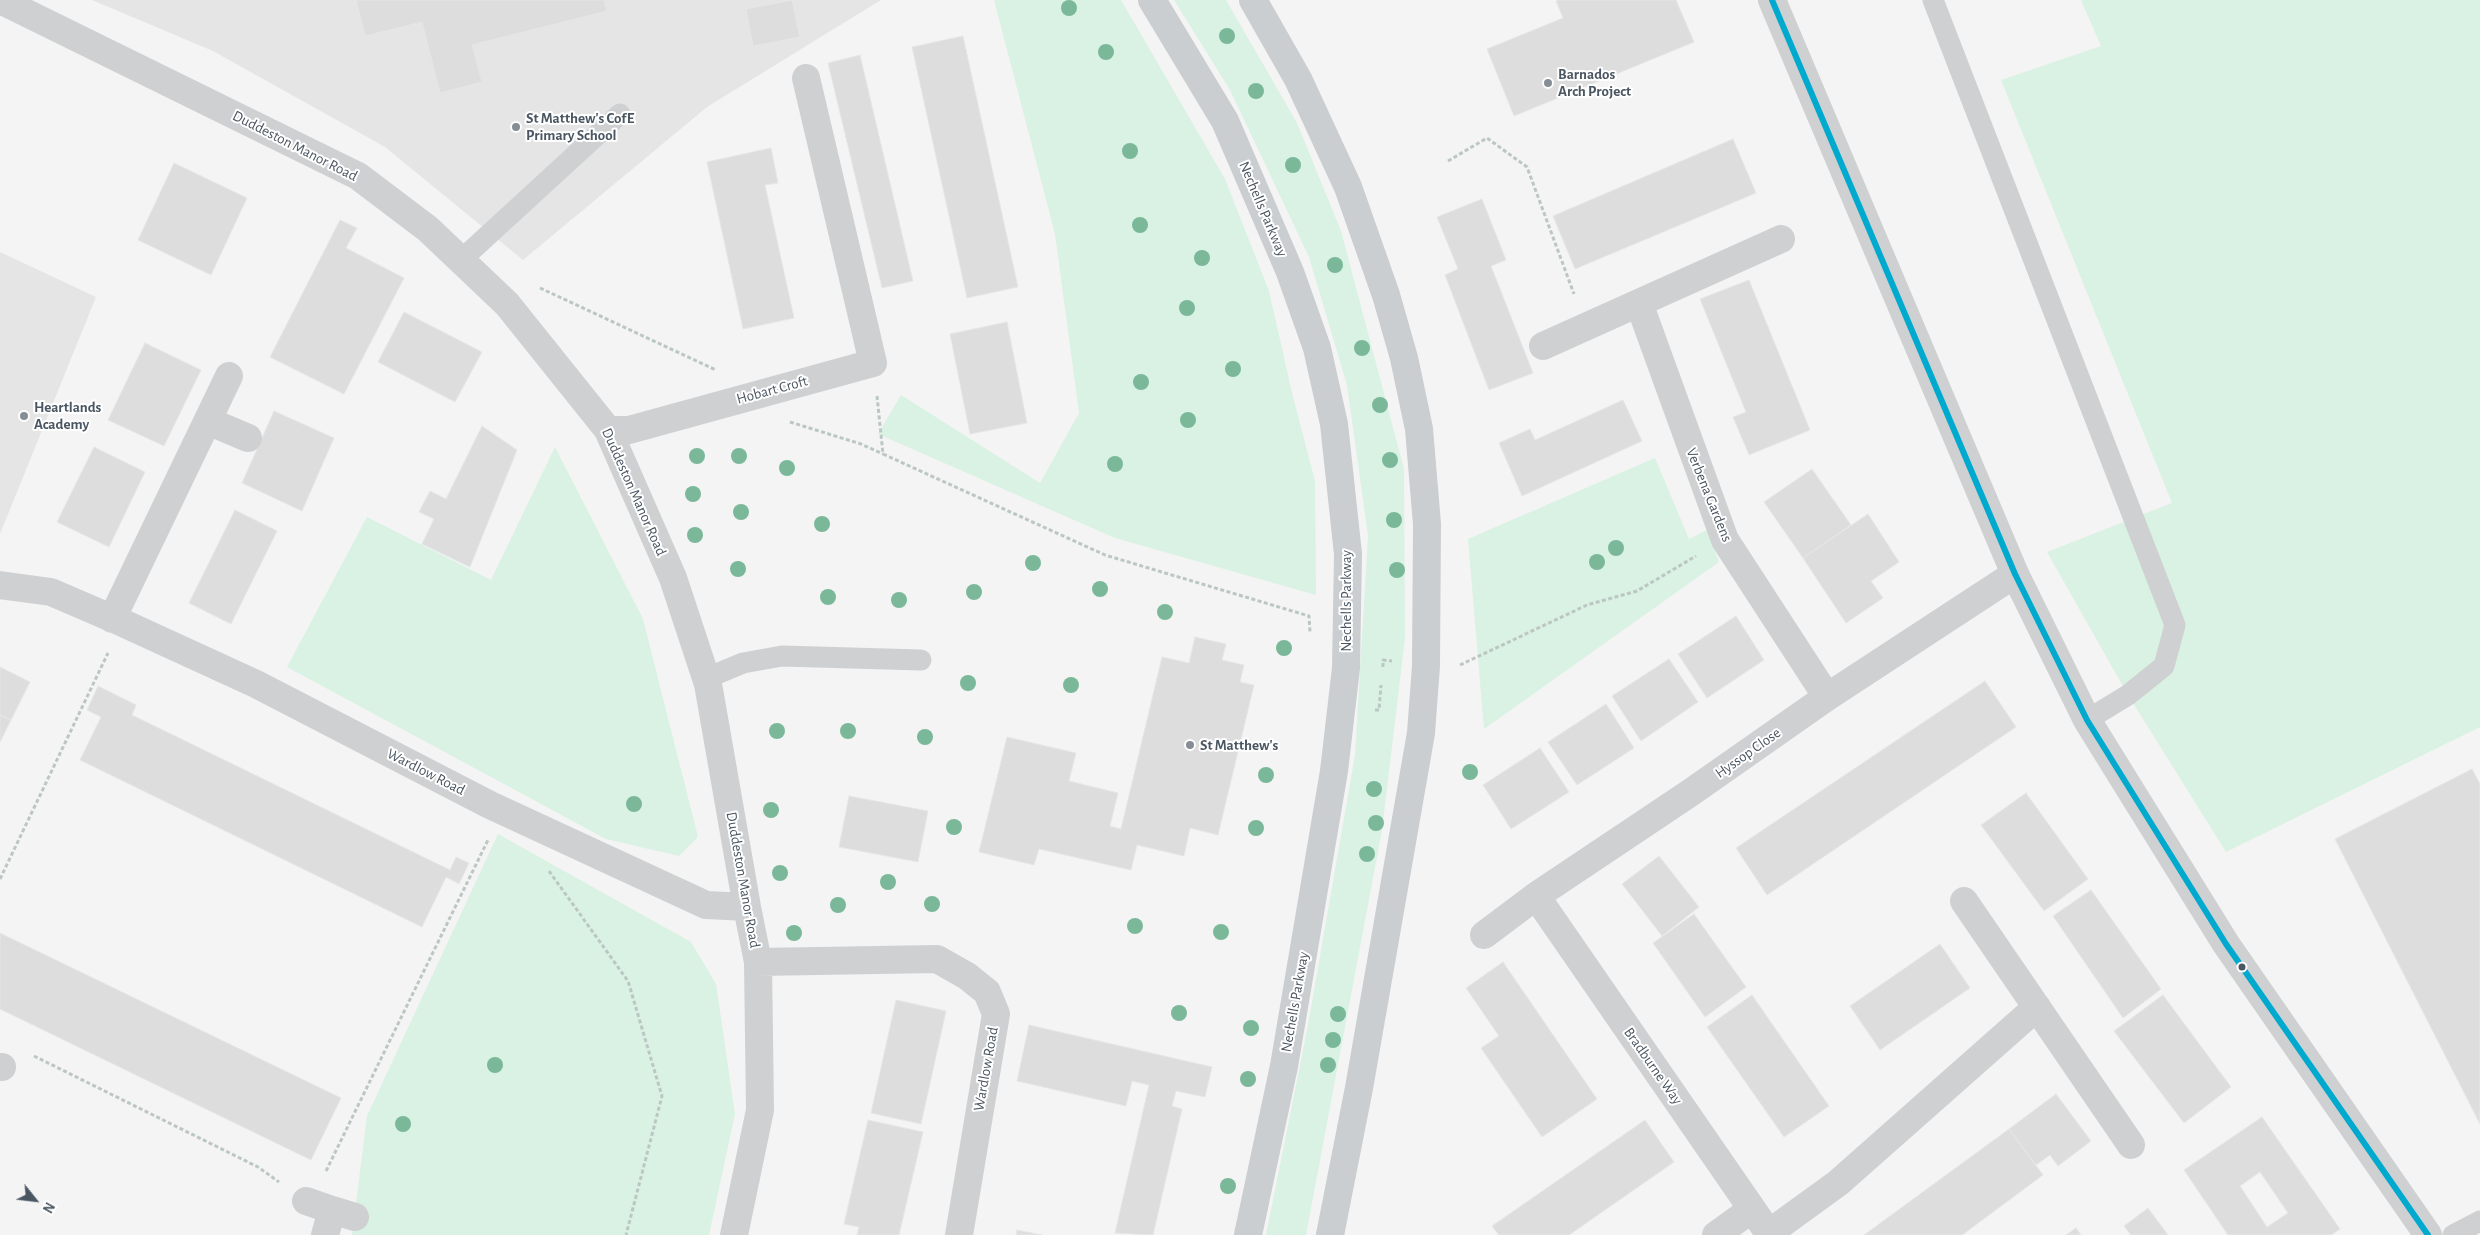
<!DOCTYPE html>
<html>
<head>
<meta charset="utf-8">
<style>
	body { margin:0 }
	#map { position:relative; width:2480px; height:1235px; overflow:hidden; background:#f4f4f4; font-family:"Alegreya Sans",sans-serif }
	canvas { display:block }
	.north { position:absolute; left:10px; top:1175px; width:50px; height:50px; -webkit-text-stroke:4px #fff; paint-order:stroke; rotate:119deg; font-size:14px; font-weight:700; line-height:20px; text-align:center; color:#4a5661 }
	.north::after { content:''; display:block; margin:auto; width:18px; height:22px; background:#4a5661; clip-path:polygon(50% 0,100% 100%,50% 72%,0 100%) }
</style>
</head>
<body>
<div id="map">
<canvas width="2480" height="1235"></canvas>
<div class="north">N</div>
</div>
<script>
const c = document.querySelector('canvas').getContext('2d');
c.lineJoin = 'round';
function fillPath(path, color) {
  c.fillStyle = color;
  c.fill(path, 'evenodd');
}
function poly(rows) {
  const path = new Path2D();
  for (const r of rows) {
    path.moveTo(r[0], r[1]);
    for (let i = 2; i < r.length; i += 2) path.lineTo(r[i], r[i + 1]);
  }
  return path;
}
function stroke(path, color, width, dash) {
  c.strokeStyle = color;
  c.lineWidth = width;
  c.lineCap = dash ? 'butt' : 'round';
  c.setLineDash(dash || []);
  c.stroke(path);
}
function write(font, color, halo, rows, align = 'center') {
  c.font = font + ' "Alegreya Sans",sans-serif';
  c.lineWidth = 4;
  c.setLineDash([]);
  c.textBaseline = 'middle';
  c.strokeStyle = halo;
  c.fillStyle = color;
  for (const [text, x, y, turn = 0] of rows) {
    c.save();
    c.translate(x, y);
    c.rotate((+turn || 0) * Math.PI / 180);
    c.textAlign = isNaN(turn) ? turn : align;
    if (halo) c.strokeText(text, 0, 0);
    c.fillText(text, 0, 0);
    c.restore();
  }
}
fillPath(poly([
	[92,0,881,0,707,107,523,260,385,147,213,51],
	[0,252,96,297,0,534]
]), '#e6e5e6');
fillPath(poly([
	[994,0,1121,0,1225,179,1269,291,1292,393,1315,481,1316,595,1115,538,878,434,901,395,1040,483,1079,413,1055,234],
	[1174,0,1226,0,1297,123,1341,231,1404,469,1405,638,1382,830,1306,1235,1266,1235,1308,1025,1355,755,1368,536,1347,385,1309,257,1230,90],
	[2081,0,2480,0,2480,727,2226,852,2128,695,2047,552,2172,503,2001,80,2101,46],
	[555,447,643,619,698,837,679,856,606,839,287,667,367,517,491,580],
	[1655,458,1689,539,1707,530,1719,562,1484,729,1468,539],
	[498,834,691,942,716,984,735,1114,709,1235,352,1235,367,1116]
]), '#d9f2e3');
const building = poly([
	[356,0,604,0,607,11,472,45,482,82,440,93,422,22,365,36,356,0],
	[792,0,800,37,753,46,746,9,792,0],
	[1676,0,1694,42,1514,116,1487,49,1563,18,1556,1,1558,0,1676,0],
	[963,36,1018,287,967,298,912,47,963,36],
	[860,55,913,281,882,288,828,63,860,55],
	[1733,139,1756,193,1575,269,1553,216,1733,139],
	[771,148,778,183,765,185,794,318,743,329,707,162,771,148],
	[174,163,247,198,211,275,138,240,174,163],
	[1482,199,1506,260,1491,266,1533,373,1489,390,1445,275,1458,269,1437,217,1482,199],
	[340,220,357,228,346,248,404,278,344,394,270,357,340,220],
	[1749,280,1810,430,1749,455,1733,417,1746,412,1700,299,1749,280],
	[404,312,482,352,455,402,378,362,404,312],
	[1007,322,1027,423,970,434,950,334,1007,322],
	[145,343,201,370,164,446,108,420,145,343],
	[1623,400,1642,441,1522,496,1499,443,1530,429,1535,440,1623,400],
	[274,411,334,438,302,511,242,483,274,411],
	[482,426,517,450,470,567,422,544,434,519,419,512,430,491,446,499,482,426],
	[94,447,145,472,109,547,57,522,94,447],
	[1812,469,1851,525,1803,558,1764,502,1812,469],
	[235,510,277,531,231,624,189,603,235,510],
	[1868,514,1899,562,1871,581,1883,598,1846,623,1803,558,1868,514],
	[1736,616,1764,660,1707,698,1678,654,1736,616],
	[1195,637,1226,644,1222,660,1244,665,1240,682,1254,685,1218,835,1190,828,1184,856,1137,845,1131,870,1039,849,1034,865,979,852,1007,737,1076,753,1069,781,1118,793,1110,826,1121,829,1162,657,1189,663,1195,637],
	[1669,659,1698,702,1641,741,1612,696,1669,659],
	[0,667,30,682,11,720,0,715,0,667],
	[1985,681,2016,727,1767,895,1736,848,1985,681],
	[98,686,136,705,132,715,450,870,456,857,469,863,459,884,446,877,422,927,80,760,101,717,87,710,98,686],
	[1606,704,1634,748,1577,785,1548,742,1606,704],
	[0,715,11,720,0,742,0,715],
	[1540,748,1569,792,1511,829,1483,785,1540,748],
	[2472,769,2480,784,2480,1124,2335,839,2472,769],
	[2026,793,2088,879,2044,911,1981,825,2026,793],
	[849,796,928,811,918,862,839,847,849,796],
	[1659,856,1699,907,1662,936,1622,884,1659,856],
	[2091,890,2161,989,2123,1018,2053,916,2091,890],
	[1694,914,1746,987,1705,1017,1653,943,1694,914],
	[0,933,341,1098,311,1160,0,1009,0,933],
	[1940,944,1970,988,1880,1050,1850,1006,1940,944],
	[1503,962,1597,1099,1542,1137,1481,1048,1499,1036,1466,988,1503,962],
	[1752,995,1829,1106,1784,1137,1707,1027,1752,995],
	[2163,995,2231,1087,2184,1123,2114,1031,2163,995],
	[896,1000,946,1011,921,1124,871,1113,896,1000],
	[1029,1025,1212,1067,1205,1097,1176,1091,1172,1106,1182,1109,1153,1235,1115,1233,1149,1085,1132,1081,1126,1106,1017,1081,1029,1025],
	[2056,1094,2091,1141,2058,1166,2050,1155,2036,1165,2009,1129,2056,1094],
	[2262,1117,2340,1229,2331,1235,2228,1235,2184,1170,2262,1117],
	[2260,1172,2288,1213,2267,1227,2240,1186,2260,1172],
	[868,1120,923,1132,899,1235,857,1235,859,1227,844,1224,868,1120],
	[1645,1120,1674,1162,1569,1235,1499,1235,1492,1226,1645,1120],
	[2009,1129,2043,1175,1962,1235,1864,1235,2009,1129],
	[2148,1208,2168,1235,2131,1235,2124,1226,2148,1208],
	[2076,1228,2081,1235,2066,1235,2076,1228],
	[1017,1230,1042,1235,1016,1235,1017,1230]
]);
fillPath(building, '#ddddde');
stroke(building, '#e5e6e7', 1);
stroke(poly([
	[1448,161,1487,138,1527,167,1574,294],
	[540,288,716,370],
	[877,396,883,454,1105,555,1309,616,1310,632],
	[790,422,861,444,883,454],
	[1460,665,1587,605,1637,591,1696,556],
	[1383,667,1383,660,1392,661],
	[1375,710,1379,710,1381,685],
	[549,871,628,981,662,1096,626,1235],
	[0,879,108,653],
	[34,1056,258,1167,279,1182],
	[326,1171,488,840]
]), '#bcc7c4', 3, [4, 2.5]);
stroke(poly([
	[1933,0,2175,625,2164,666,2128,695,2087,720],
	[461,260,620,114],
	[707,678,743,663,782,656,921,660],
	[2453,1235,2480,1221]
]), '#ced0d2', 21);
stroke(poly([
	[0,0,358,176,428,229,507,304,608,430,673,578,708,684,747,907,758,962,760,1110,734,1235],
	[1639,303,1725,540,1827,697],
	[1543,346,1781,239],
	[208,421,248,438],
	[608,430,629,430,873,363,806,78],
	[0,585,51,592,123,623,256,684,490,805,706,905,747,907],
	[112,619,229,376],
	[1536,896,1770,1235],
	[1964,901,2131,1145],
	[1484,935,1536,896,1690,793,1827,697,2015,574],
	[758,962,937,959,967,976,987,992,996,1014,959,1235],
	[0,1067,2,1067],
	[306,1201,332,1210,325,1235],
	[332,1210,355,1217],
	[1769,1233,1838,1183,2037,1007],
	[1716,1235,1752,1209]
]), '#ced0d2', 28);
stroke(poly([
	[1772,0,2015,574,2087,720,2226,944,2428,1235]
]), '#ced0d2', 28);
stroke(poly([
	[1152,0,1225,121,1290,272,1317,348,1334,424,1348,554,1346,668,1334,771,1284,1066,1248,1235],
	[1253,0,1298,79,1348,187,1386,295,1404,358,1419,429,1427,524,1426,666,1421,733,1359,1088,1330,1235]
]), '#caced1', 28);
stroke(poly([
	[1772,0,2015,574,2087,720,2226,944,2428,1235]
]), '#00a9ce', 6);
c.fillStyle = '#7ab899';
for (const [x, y] of [
	[1069,8],
	[1227,36],
	[1106,52],
	[1256,91],
	[1130,151],
	[1293,165],
	[1140,225],
	[1202,258],
	[1335,265],
	[1187,308],
	[1362,348],
	[1233,369],
	[1141,382],
	[1380,405],
	[1188,420],
	[697,456],
	[739,456],
	[1390,460],
	[1115,464],
	[787,468],
	[693,494],
	[741,512],
	[1394,520],
	[822,524],
	[695,535],
	[1616,548],
	[1597,562],
	[1033,563],
	[738,569],
	[1397,570],
	[1100,589],
	[974,592],
	[828,597],
	[899,600],
	[1165,612],
	[1284,648],
	[968,683],
	[1071,685],
	[777,731],
	[848,731],
	[925,737],
	[1470,772],
	[1266,775],
	[1374,789],
	[634,804],
	[771,810],
	[1376,823],
	[954,827],
	[1256,828],
	[1367,854],
	[780,873],
	[888,882],
	[932,904],
	[838,905],
	[1135,926],
	[1221,932],
	[794,933],
	[1179,1013],
	[1338,1014],
	[1251,1028],
	[1333,1040],
	[495,1065],
	[1328,1065],
	[1248,1079],
	[403,1124],
	[1228,1186]
]) {
  c.beginPath();
  c.arc(x, y, 8, 0, 2 * Math.PI);
  c.fill();
}
for (const [x, y, r, color] of [
	[1548,83,5,"#868d94"],
	[516,127,5,"#868d94"],
	[24,416,5,"#868d94"],
	[1190,745,5,"#868d94"],
	[2242,967,4.5,"#4a5661"]
]) {
  const dot = new Path2D();
  dot.arc(x, y, r, 0, 2 * Math.PI);
  c.fillStyle = color;
  c.fill(dot);
  stroke(dot, '#fff', 2);
}
write('bold 15px', '#4a5661', '#fff', [
	["Barnados",1558,74],
	["Arch Project",1558,91],
	["St Matthew's CofE",526,118],
	["Primary School",526,135],
	["Heartlands",34,407],
	["Academy",34,424],
	["St Matthew's",1200,745]
], 'left');
write('15px', '#4a5661', '#fff', [
	["Duddeston Manor Road",295,146,27],
	["Nechells Parkway",1263,209,67],
	["Hobart Croft",772,390,-15],
	["Duddeston Manor Road",634,492,66],
	["Verbena Gardens",1709,495,68],
	["Nechells Parkway",1346,601,-90],
	["Hyssop Close",1748,753,-35],
	["Wardlow Road",426,772,27],
	["Duddeston Manor Road",743,880,80],
	["Nechells Parkway",1295,1002,-80],
	["Bradburne Way",1653,1066,55],
	["Wardlow Road",986,1069,-80]
]);
</script>
</body>
</html>
